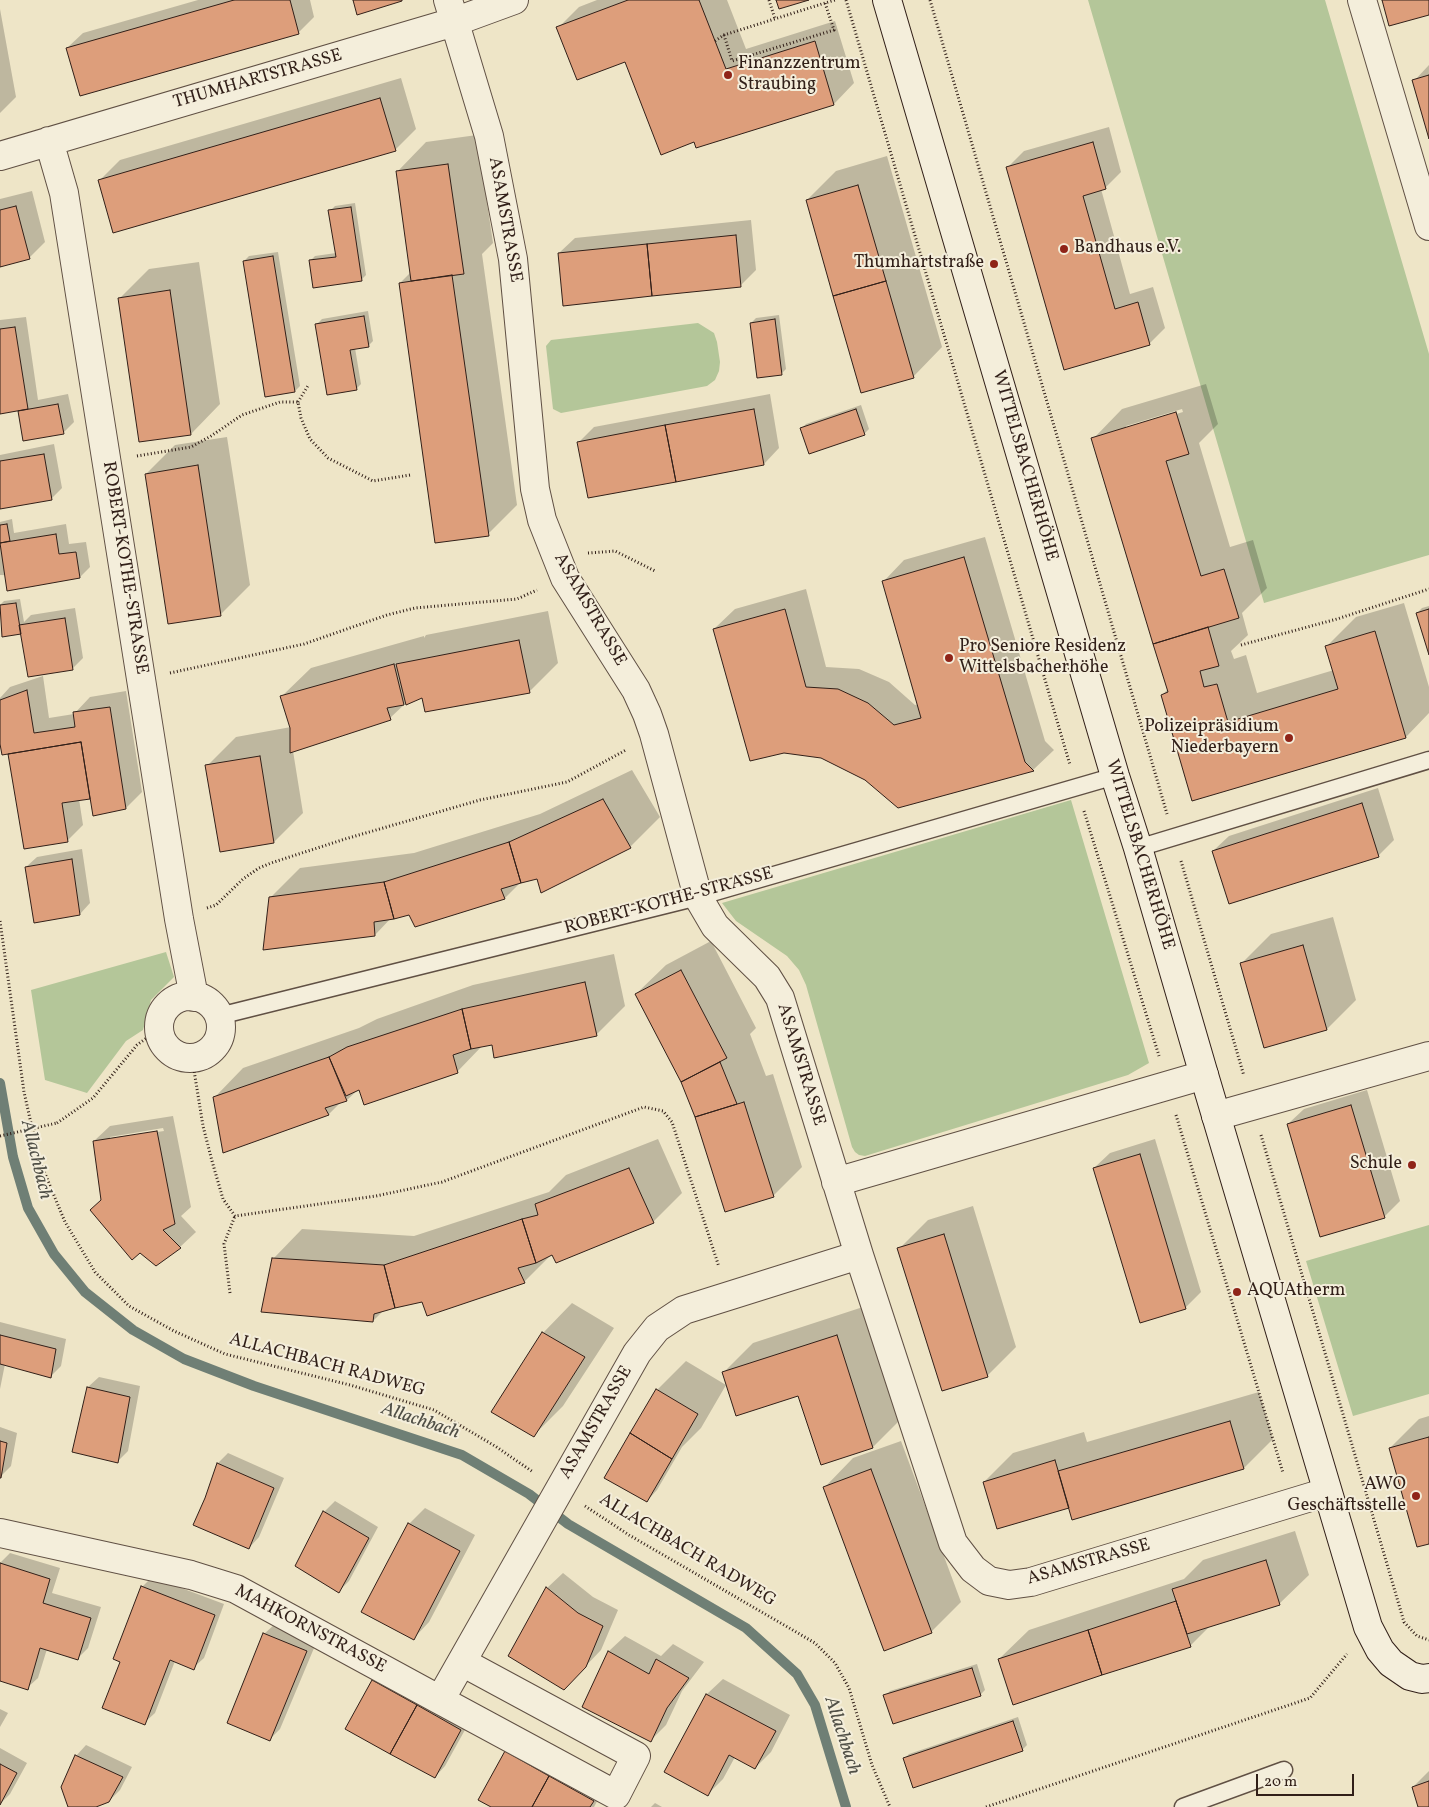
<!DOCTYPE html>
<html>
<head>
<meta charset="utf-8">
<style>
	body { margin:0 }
	#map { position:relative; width:1429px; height:1807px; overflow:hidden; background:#eee5c7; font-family:Vollkorn,serif }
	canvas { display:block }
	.scale { position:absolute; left:1256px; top:1774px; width:98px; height:22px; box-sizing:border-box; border:2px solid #311f18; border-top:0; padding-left:6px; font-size:15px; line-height:18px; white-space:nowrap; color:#311f18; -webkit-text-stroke:4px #f4eedb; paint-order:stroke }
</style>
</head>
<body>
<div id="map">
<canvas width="1429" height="1807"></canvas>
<div class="scale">20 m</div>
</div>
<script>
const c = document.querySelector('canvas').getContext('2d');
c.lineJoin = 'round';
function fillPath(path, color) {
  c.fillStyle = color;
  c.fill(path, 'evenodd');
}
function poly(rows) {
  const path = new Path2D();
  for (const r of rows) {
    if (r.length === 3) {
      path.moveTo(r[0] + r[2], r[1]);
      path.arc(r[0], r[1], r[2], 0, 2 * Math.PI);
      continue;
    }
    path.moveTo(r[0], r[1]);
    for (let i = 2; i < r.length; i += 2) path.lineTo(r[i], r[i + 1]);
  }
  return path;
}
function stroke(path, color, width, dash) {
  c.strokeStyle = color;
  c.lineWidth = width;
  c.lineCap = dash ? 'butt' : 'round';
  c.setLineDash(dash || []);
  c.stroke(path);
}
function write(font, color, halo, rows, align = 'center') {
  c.font = font + ' Vollkorn,serif';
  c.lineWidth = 4;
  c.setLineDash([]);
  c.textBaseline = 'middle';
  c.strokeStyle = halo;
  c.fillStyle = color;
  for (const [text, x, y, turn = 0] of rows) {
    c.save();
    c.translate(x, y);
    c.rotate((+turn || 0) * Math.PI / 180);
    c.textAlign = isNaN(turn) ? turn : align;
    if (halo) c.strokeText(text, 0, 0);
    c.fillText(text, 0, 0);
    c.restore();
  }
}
fillPath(poly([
	[1088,0,1325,0,1429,354,1429,555,1264,603],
	[698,323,714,333,717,342,720,362,719,371,715,380,707,386,561,413,553,409,546,346,551,340],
	[1071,800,1149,1063,1128,1075,865,1156,859,1155,855,1152,852,1147,806,985,799,970,787,956,736,921,722,903],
	[166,952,174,977,151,1000,143,1030,126,1041,87,1093,45,1080,31,990],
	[1429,1225,1429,1394,1353,1416,1306,1261]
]), '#b4c699');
fillPath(poly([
	[198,0,310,0,314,17,299,32,81,95,67,48,83,33],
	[597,0,727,0,746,49,835,21,854,83,834,104,695,141,626,60,558,28,579,7],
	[0,9,16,97,0,113],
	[1429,65,1429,134,1414,81],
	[401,78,416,129,395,150,99,181,120,160],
	[1109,127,1121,172,1105,188,1101,189,1130,294,1153,287,1165,328,1149,344,1065,368,1008,167,1024,151],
	[477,135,493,243,482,254,517,505,488,534,400,283,411,272,397,172,426,142],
	[887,156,942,347,913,377,807,200,836,171],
	[32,191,45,242,29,258,0,266,0,199],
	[355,203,366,275,361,280,310,261,315,256,336,253,330,211,335,206],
	[751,220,756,270,740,286,559,253,575,238],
	[278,252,300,386,295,391,266,395,244,261,249,256],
	[199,262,220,404,191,434,140,441,120,298,149,269],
	[368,311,373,341,368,346,355,348,361,384,356,389,317,324,322,319],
	[779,315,786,369,781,374,751,323,756,318],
	[26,317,38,400,68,394,74,422,63,433,24,440,19,410,0,412,0,320],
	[1206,384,1218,424,1199,443,1230,547,1253,540,1267,588,1242,613,1248,635,1231,651,1234,659,1246,655,1257,693,1334,670,1327,646,1356,617,1404,603,1429,687,1429,713,1406,737,1193,799,1162,695,1168,689,1093,439,1122,409],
	[1182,409,1183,412,1126,429,1126,426],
	[770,394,779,448,764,464,579,442,594,427],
	[861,405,869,429,864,434,801,429,806,424],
	[227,437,250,585,220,615,146,474,175,445],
	[54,444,62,488,51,499,0,508,0,455],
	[12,519,14,533,66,524,69,544,86,542,90,567,80,577,0,575,0,522],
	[985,537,1045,741,1054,750,1033,770,898,807,714,629,735,609,806,589,826,667,859,669,889,682,915,705,919,704,884,581,904,560],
	[20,599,24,622,31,615,75,608,83,658,72,669,22,631,3,636,0,605,4,601],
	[1429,606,1429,651,1417,613,1422,608],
	[548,611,558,663,529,692,423,696,407,702,390,718,293,751,303,813,274,842,207,766,236,737,291,727,281,697,311,668,424,636,424,638,426,635],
	[43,676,49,718,74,714,90,697,126,691,142,792,126,808,91,797,79,799,83,825,67,841,0,736,0,698,10,687],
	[632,770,660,817,630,847,542,892,537,878,521,882,505,898,416,926,409,914,392,917,375,935,271,897,300,868,414,853,540,814],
	[1378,788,1394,840,1378,856,1213,851,1229,836],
	[82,849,90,903,80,914,26,867,37,857],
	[1333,917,1356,1000,1327,1029,1242,963,1271,934],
	[711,941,756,1028,750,1034,766,1076,773,1074,802,1167,773,1196,696,1117,682,1082,636,994,666,965],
	[614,954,625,1006,596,1035,483,1045,457,1072,360,1088,347,1100,341,1102,329,1114,224,1152,214,1098,243,1068,359,1028,377,1019,473,985],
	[1367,1090,1400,1201,1384,1217,1288,1124,1304,1109],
	[173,1116,191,1207,181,1216,196,1232,180,1247,103,1199,94,1141,110,1126],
	[163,1128,164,1131,110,1139,110,1137],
	[658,1139,682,1193,653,1222,553,1253,524,1282,423,1300,383,1311,373,1321,273,1259,302,1229,414,1236,549,1192,566,1175],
	[1155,1139,1201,1292,1186,1307,1140,1321,1094,1168,1110,1153],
	[973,1206,1016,1347,987,1376,899,1249,928,1220],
	[572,1303,614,1328,563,1406,534,1435,493,1412,543,1333],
	[866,1306,902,1418,873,1447,799,1394,724,1372,753,1343],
	[0,1322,66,1339,61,1366,50,1377,5,1364,0,1389],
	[686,1361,726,1385,701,1428,682,1447,657,1490,647,1501,657,1390],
	[99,1377,140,1386,128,1451,117,1462,88,1387],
	[1259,1392,1273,1439,1244,1468,1070,1507,984,1482,1013,1453,1084,1432,1087,1442],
	[1429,1416,1429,1543,1390,1448,1419,1419],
	[0,1427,17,1433,11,1466,0,1477],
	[901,1441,961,1602,932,1631,885,1649,824,1488,853,1458],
	[228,1453,284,1478,259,1537,249,1548,206,1499,218,1463],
	[335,1501,378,1527,349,1581,339,1591,297,1565,324,1512],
	[425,1508,475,1535,429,1622,414,1638,409,1524],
	[1295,1531,1309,1575,1279,1604,1210,1626,1190,1646,999,1659,1029,1630,1184,1579,1203,1560],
	[10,1553,60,1568,52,1593,101,1607,88,1648,78,1658,47,1649,38,1678,27,1688,0,1680,0,1563],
	[563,1573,593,1597,618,1610,601,1650,580,1672,547,1588],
	[152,1577,224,1604,204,1658,193,1668,175,1661,155,1713,144,1723,122,1661,142,1587],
	[275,1624,317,1641,280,1729,269,1740,264,1634],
	[625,1636,661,1656,673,1644,704,1662,682,1691,666,1725,651,1740,584,1707,609,1651],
	[977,1664,985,1690,980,1695,885,1696,890,1691],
	[383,1670,471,1719,445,1766,435,1777,373,1681],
	[723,1679,790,1715,771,1752,755,1768,735,1757,723,1779,708,1794,665,1772,707,1694],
	[0,1709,8,1713,0,1727],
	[1018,1717,1027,1745,1022,1750,904,1759,909,1754],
	[516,1741,603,1790,594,1807,494,1807,506,1752],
	[86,1745,132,1767,120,1790,109,1801,92,1807,70,1807,76,1756],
	[0,1748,27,1763,10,1794,0,1804],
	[1429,1771,1429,1807,1420,1807,1413,1787],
	[655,1803,662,1807,651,1807]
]), '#0003');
stroke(poly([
	[0,1083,13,1157,28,1208,54,1254,85,1292,133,1330,184,1359,254,1386,462,1455,529,1494,568,1524,746,1628,797,1674,815,1705,846,1807]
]), '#6f7f75', 10);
const building = poly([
	[234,0,290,0,299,34,80,96,66,48,234,0],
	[353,0,402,0,402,1,357,15,353,0],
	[628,0,699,0,726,69,815,41,834,105,696,148,694,142,661,155,625,62,577,80,556,27,628,0],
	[776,0,809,0,779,9,776,0],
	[1382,0,1429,0,1429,15,1389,26,1382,0],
	[1429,75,1429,139,1412,80,1429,75],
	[380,98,396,151,113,233,98,180,380,98],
	[1093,142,1106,189,1083,196,1115,309,1138,302,1150,345,1064,370,1006,167,1093,142],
	[448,164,464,274,411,281,396,171,448,164],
	[858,185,886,281,833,296,806,200,858,185],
	[16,206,30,259,0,267,0,210,16,206],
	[351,207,362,281,313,288,309,260,336,257,328,210,351,207],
	[736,235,741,287,652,296,647,244,736,235],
	[647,244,652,296,563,306,558,253,647,244],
	[273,256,295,392,265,397,243,261,273,256],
	[452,275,489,536,435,543,399,283,452,275],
	[886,281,914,378,861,393,833,296,886,281],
	[170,290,191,435,139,442,118,298,170,290],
	[364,316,369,347,350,350,357,390,327,395,315,324,364,316],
	[775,319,782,375,757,378,750,323,775,319],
	[15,327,28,409,0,414,0,329,15,327],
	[58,404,64,434,23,441,18,411,58,404],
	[754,409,764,465,676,482,665,425,754,409],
	[856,409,865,435,809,454,800,428,856,409],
	[1176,412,1189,454,1166,461,1201,576,1224,569,1239,618,1153,644,1091,438,1176,412],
	[665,425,676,482,588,498,577,442,665,425],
	[44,454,52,500,0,509,0,461,44,454],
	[198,465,221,616,168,624,145,474,198,465],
	[7,524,10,541,0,543,0,525,7,524],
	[56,534,59,554,76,552,80,578,7,591,0,543,56,534],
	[964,557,1025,762,1034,771,898,808,865,780,821,758,784,753,750,761,713,629,785,609,806,687,838,689,868,703,894,725,921,718,882,581,964,557],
	[16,603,21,634,2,637,0,605,16,603],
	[1429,609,1429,655,1416,613,1429,609],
	[65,618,73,670,28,677,19,625,65,618],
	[1208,627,1219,666,1200,671,1204,687,1217,684,1228,722,1338,689,1325,646,1375,631,1406,738,1192,801,1161,695,1168,692,1153,644,1208,627],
	[519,640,530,693,425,712,422,698,406,705,396,664,519,640],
	[394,664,404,705,387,708,391,720,290,753,290,728,280,696,394,664],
	[27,690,34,733,75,727,73,712,110,707,126,809,93,816,81,742,2,755,0,744,0,700,27,690],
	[81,742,90,799,62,803,68,842,24,849,8,754,81,742],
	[260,756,274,843,220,852,205,765,260,756],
	[603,799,631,848,541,893,537,879,521,883,509,842,603,799],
	[1362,803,1379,857,1229,904,1212,851,1362,803],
	[509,842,521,883,501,889,505,899,415,927,409,915,394,919,384,882,509,842],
	[72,859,80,915,34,923,25,867,72,859],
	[384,882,394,919,374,922,375,936,263,950,269,897,384,882],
	[1303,945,1327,1030,1264,1048,1240,963,1303,945],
	[681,970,727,1058,681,1082,635,994,681,970],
	[585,982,597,1036,494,1058,492,1045,471,1049,462,1009,585,982],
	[462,1009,471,1049,453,1055,458,1073,364,1105,359,1090,346,1096,329,1057,347,1047,462,1009],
	[329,1057,347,1101,325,1108,329,1115,223,1153,213,1097,329,1057],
	[720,1062,737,1104,695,1117,681,1082,720,1062],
	[744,1102,774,1197,725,1212,695,1117,744,1102],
	[1351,1105,1385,1218,1320,1237,1287,1124,1351,1105],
	[157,1131,175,1224,163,1230,181,1248,156,1266,140,1253,132,1260,90,1210,101,1200,93,1141,157,1131],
	[1140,1154,1186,1309,1140,1323,1093,1168,1140,1154],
	[629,1168,654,1223,556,1263,552,1255,536,1263,522,1219,538,1215,535,1204,629,1168],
	[522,1219,536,1263,518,1268,525,1283,427,1316,422,1302,395,1308,384,1265,522,1219],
	[944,1234,988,1377,942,1391,897,1248,944,1234],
	[272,1258,384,1265,395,1308,374,1314,373,1322,261,1312,272,1258],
	[542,1332,585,1357,534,1437,491,1412,542,1332],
	[0,1335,56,1349,51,1378,0,1364,0,1335],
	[837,1335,873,1448,821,1465,798,1396,736,1416,722,1372,837,1335],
	[87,1387,130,1397,118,1463,72,1452,87,1387],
	[656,1389,698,1414,672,1459,630,1433,656,1389],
	[1230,1421,1244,1469,1072,1520,1058,1471,1230,1421],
	[630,1433,672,1459,647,1502,604,1478,630,1433],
	[1429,1437,1429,1544,1417,1547,1389,1448,1429,1437],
	[0,1441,7,1443,1,1478,0,1478,0,1441],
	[1055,1460,1069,1508,997,1529,983,1482,1055,1460],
	[217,1463,274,1488,249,1549,193,1525,205,1498,217,1463],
	[871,1469,932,1633,884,1651,823,1487,871,1469],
	[323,1511,369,1538,339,1593,295,1566,323,1511],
	[408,1523,460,1551,414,1640,361,1612,408,1523],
	[1266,1560,1280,1605,1187,1634,1172,1589,1266,1560],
	[0,1563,50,1579,43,1603,91,1618,78,1660,40,1648,28,1690,0,1681,0,1563],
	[141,1586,215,1615,194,1670,170,1660,145,1725,102,1708,120,1662,113,1659,141,1586],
	[546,1587,578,1613,603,1626,586,1667,564,1690,508,1656,546,1587],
	[1176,1601,1191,1647,1102,1675,1088,1630,1176,1601],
	[1088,1630,1102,1675,1013,1705,998,1659,1088,1630],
	[263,1633,307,1651,270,1741,227,1723,263,1633],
	[608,1651,649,1674,656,1659,689,1678,667,1708,651,1742,582,1707,608,1651],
	[972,1668,981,1696,893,1724,883,1695,972,1668],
	[372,1680,417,1705,390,1754,345,1729,372,1680],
	[706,1694,776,1731,755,1769,729,1755,708,1796,664,1772,706,1694],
	[417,1705,461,1730,435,1778,390,1754,417,1705],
	[1013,1721,1023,1751,913,1788,903,1758,1013,1721],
	[505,1751,549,1776,532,1807,491,1807,478,1800,505,1751],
	[75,1755,123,1777,109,1802,96,1807,68,1807,61,1787,75,1755],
	[0,1764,17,1773,0,1805,0,1764],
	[549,1776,594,1801,590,1807,532,1807,549,1776],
	[1429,1781,1429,1807,1418,1807,1412,1787,1429,1781]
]);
fillPath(building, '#dd9e7b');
stroke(building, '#311f18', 1);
const lane = poly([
	[1138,848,1429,760],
	[219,1016,698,897,1115,776],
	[1183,1807,1284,1770]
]);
const street = poly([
	[448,0,489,136,513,259,535,489,542,520,565,578,636,690,647,714,654,734,698,897,715,926,767,977,780,998,859,1255,953,1543,973,1569,989,1581,1009,1585,1031,1582,1327,1492],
	[1362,0,1429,226],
	[49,141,64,193,179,919,194,997],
	[0,156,454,22,514,0],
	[190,1027,31],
	[1216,1116,1429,1056],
	[836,1182,1204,1075],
	[0,1533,191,1575,236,1589,440,1700,637,1353,657,1328,684,1310,859,1255],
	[440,1700,616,1795,636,1756,462,1662]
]);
const secondary = poly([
	[887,0,1115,776,1138,848,1204,1075,1368,1627,1380,1650,1391,1663,1410,1676,1422,1679,1429,1678]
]);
stroke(lane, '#605044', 19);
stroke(street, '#605044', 30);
stroke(secondary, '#311f18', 30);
stroke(poly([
	[769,0,775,19],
	[846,0,1070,765],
	[930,0,1167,814],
	[724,35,732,61,834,30,825,3,835,0],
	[715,41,724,35,825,3],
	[298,402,309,384],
	[137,456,191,447,211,436,242,415,280,402,298,402,301,418,310,439,328,458,373,481,410,475],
	[588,553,615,551,655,571],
	[1241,645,1337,619,1429,589],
	[170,673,304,644,387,615,415,608,517,599,537,590],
	[1084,811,1159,1056],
	[1181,861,1244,1076],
	[207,908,216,905,243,879,259,868,271,863,345,839,480,800,567,782,626,750],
	[0,921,24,1092,39,1159,65,1222,95,1272,129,1306,174,1331,225,1354,350,1385,434,1410,495,1446,533,1472],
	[192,1058,203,1126,212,1161,223,1199,235,1216,376,1196,442,1182,644,1107,663,1111,672,1122,719,1267],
	[1176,1115,1283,1473],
	[57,1123,93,1098,137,1045,159,1029],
	[1261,1135,1404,1622,1417,1636,1429,1640],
	[230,1293,224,1244,235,1216],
	[585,1506,629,1535,815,1643,835,1663,849,1688,872,1765,890,1807],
	[986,1807,1310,1698,1347,1654]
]), '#311f18', 3, [1, 2.5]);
stroke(lane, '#f4eedb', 16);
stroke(street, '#f4eedb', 28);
stroke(secondary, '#f4eedb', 28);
stroke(poly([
	[0,1136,57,1123]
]), '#311f18', 3, [1, 2.5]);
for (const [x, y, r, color] of [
	[728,75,5,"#8f2418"],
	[1064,249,5,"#8f2418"],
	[994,264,5,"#8f2418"],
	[949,658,5,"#8f2418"],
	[1289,738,5,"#8f2418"],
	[1412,1165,5,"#8f2418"],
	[1237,1292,5,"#8f2418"],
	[1416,1496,5,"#8f2418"]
]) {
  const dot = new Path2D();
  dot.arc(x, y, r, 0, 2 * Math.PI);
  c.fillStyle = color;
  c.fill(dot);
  stroke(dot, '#f4eedb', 2);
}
write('18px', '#311f18', '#f4eedb', [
	["Finanzzentrum",738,65],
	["Straubing",738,86],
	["Bandhaus e.V.",1074,249],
	["Thumhartstraße",984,264,"right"],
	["Pro Seniore Residenz",959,648],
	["Wittelsbacherhöhe",959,669],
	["Polizeipräsidium",1279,728,"right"],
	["Niederbayern",1279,749,"right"],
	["Schule",1402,1165,"right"],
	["AQUAtherm",1247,1292],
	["AWO",1406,1486,"right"],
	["Geschäftsstelle",1406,1507,"right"]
], 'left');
write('18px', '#311f18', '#f4eedb', [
	["THUMHARTSTRASSE",258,80,-16],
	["ASAMSTRASSE",504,220,80],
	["WITTELSBACHERHÖHE",1024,466,74],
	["ROBERT-KOTHE-STRASSE",124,568,81],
	["ASAMSTRASSE",589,610,60],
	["WITTELSBACHERHÖHE",1139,855,73],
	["ROBERT-KOTHE-STRASSE",669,902,-15],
	["ASAMSTRASSE",800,1065,73],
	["ALLACHBACH RADWEG",327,1366,15],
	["ASAMSTRASSE",597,1423,-60],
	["ALLACHBACH RADWEG",687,1551,31],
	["ASAMSTRASSE",1089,1563,-16],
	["MAHKORNSTRASSE",310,1630,28]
]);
write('italic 19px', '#504f46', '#f4eedb', [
	["Allachbach",35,1160,76],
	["Allachbach",420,1422,18],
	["Allachbach",841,1736,72]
]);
</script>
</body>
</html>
